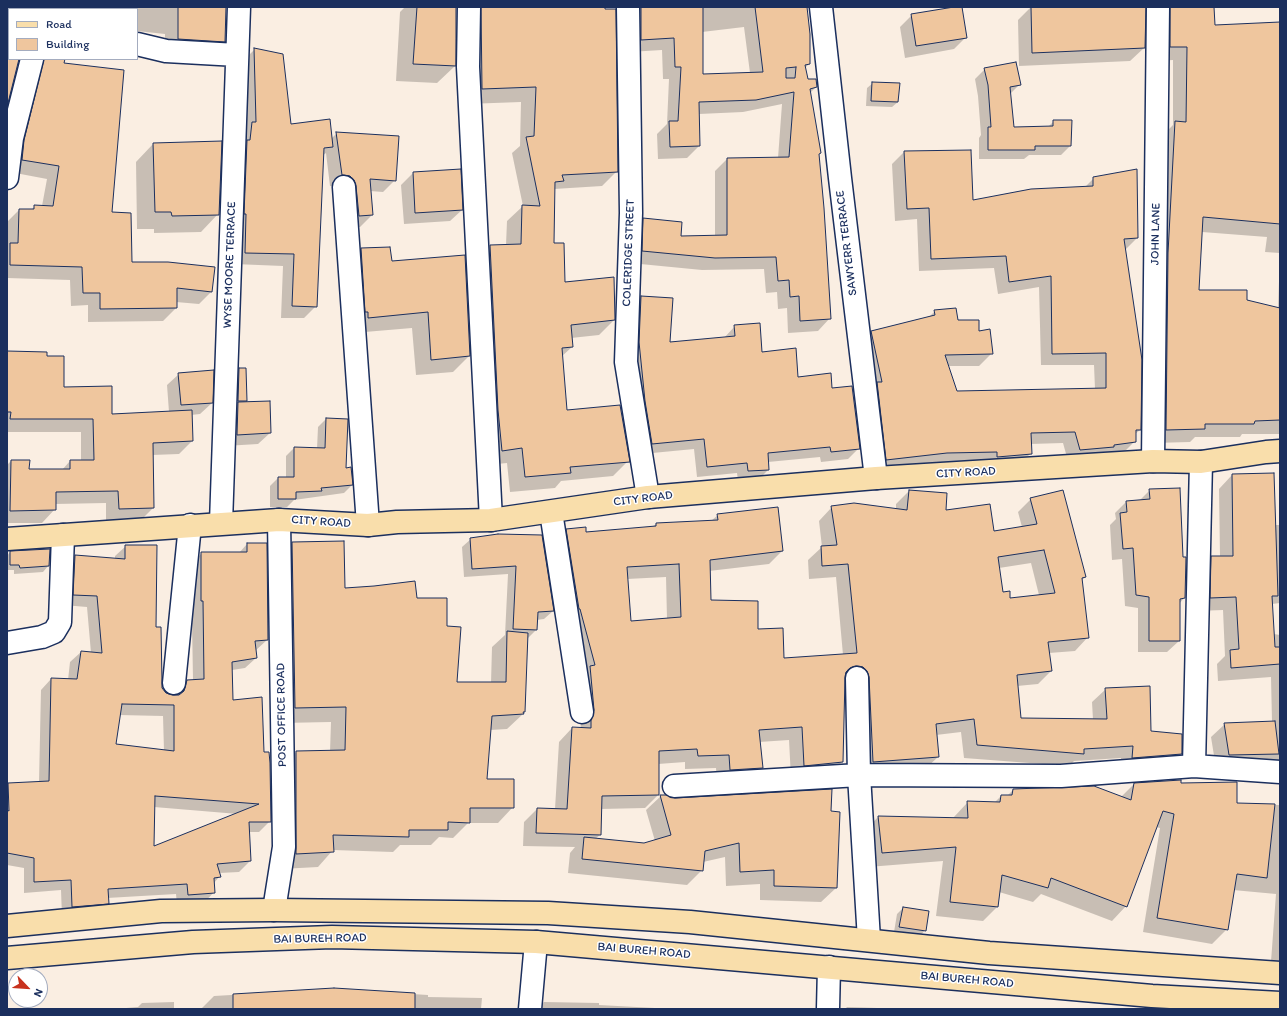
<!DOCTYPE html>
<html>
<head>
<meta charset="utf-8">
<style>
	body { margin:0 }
	#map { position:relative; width:1287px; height:1016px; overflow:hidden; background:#faeee2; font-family:Itim,sans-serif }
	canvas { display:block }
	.frame { position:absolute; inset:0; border:8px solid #1b2f5e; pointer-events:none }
	.legend { position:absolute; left:8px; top:8px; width:130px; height:52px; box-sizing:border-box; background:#fff; border:1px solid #a4acbf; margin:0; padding:5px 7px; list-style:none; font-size:12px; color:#1b2f5e }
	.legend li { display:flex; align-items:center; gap:8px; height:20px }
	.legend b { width:20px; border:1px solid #a4acbf }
	.north { position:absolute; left:8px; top:968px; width:40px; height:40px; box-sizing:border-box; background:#fff; border:1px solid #a4acbf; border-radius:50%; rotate:115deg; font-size:11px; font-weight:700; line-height:16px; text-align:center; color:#1b2f5e }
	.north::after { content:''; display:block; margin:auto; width:14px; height:18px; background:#c8321e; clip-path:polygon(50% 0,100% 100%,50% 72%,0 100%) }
</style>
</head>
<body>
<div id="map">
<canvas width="1287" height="1016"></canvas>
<div class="frame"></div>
<ul class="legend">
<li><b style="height:5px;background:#f9deab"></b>Road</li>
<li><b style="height:11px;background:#efc69e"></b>Building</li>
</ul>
<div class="north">N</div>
</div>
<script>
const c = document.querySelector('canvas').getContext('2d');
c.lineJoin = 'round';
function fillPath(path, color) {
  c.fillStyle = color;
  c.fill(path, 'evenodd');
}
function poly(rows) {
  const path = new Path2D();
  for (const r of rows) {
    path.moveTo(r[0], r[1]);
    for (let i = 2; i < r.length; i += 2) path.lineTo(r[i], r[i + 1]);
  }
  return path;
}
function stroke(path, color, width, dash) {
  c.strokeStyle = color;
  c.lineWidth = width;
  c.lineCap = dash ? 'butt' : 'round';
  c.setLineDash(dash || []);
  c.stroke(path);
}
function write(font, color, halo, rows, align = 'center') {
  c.font = font + ' Itim,sans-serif';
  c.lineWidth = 3;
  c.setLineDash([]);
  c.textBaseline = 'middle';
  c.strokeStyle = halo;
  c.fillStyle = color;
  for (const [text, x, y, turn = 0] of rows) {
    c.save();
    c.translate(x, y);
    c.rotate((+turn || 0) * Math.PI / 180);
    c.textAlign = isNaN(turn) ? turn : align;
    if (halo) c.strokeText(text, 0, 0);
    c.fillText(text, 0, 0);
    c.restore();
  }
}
fillPath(poly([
	[7,7,29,7,27,9,9,9,9,59,64,59,63,64,111,213,131,263,211,292,199,304,176,302,176,308,163,321,88,322,88,305,71,306,70,280,7,278,7,222,19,210,31,210,35,206,42,206,47,179,10,172,22,59,18,59,7,103],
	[100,7,226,7,224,41,210,55,165,53,165,34,137,31,137,9,100,9],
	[405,7,455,7,455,66,437,83,396,81,400,12],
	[467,7,604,7,617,171,602,186,554,189,553,244,564,283,614,320,599,335,571,338,572,347,561,357,566,411,628,461,613,476,561,481,555,488,510,492,507,463,487,465,475,261,490,246,506,245,507,221,523,206,512,153,520,146,521,102,467,104],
	[628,7,806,7,809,64,805,68,807,80,816,87,809,94,818,155,830,318,818,331,788,333,787,308,778,309,777,292,766,293,764,269,702,270,630,263,631,232,644,219,680,237,715,237,715,171,727,159,778,158,782,104,743,112,699,114,699,146,687,158,658,159,657,134,667,124,669,79,663,79,662,50,629,52],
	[744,27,750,73,702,75,702,32],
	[961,7,966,37,954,49,905,58,900,27,912,15],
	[1031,7,1201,7,1156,17,1150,10,1145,8,1144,48,1130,61,1019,66,1018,20],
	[1280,23,1280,434,1242,434,1240,437,1195,437,1190,442,1153,443,1162,136,1173,125,1173,60,1157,61,1157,42,1171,28],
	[1202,232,1267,237,1265,252,1280,253,1278,309,1198,291],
	[255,49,290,125,331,139,337,133,395,180,383,192,370,191,372,215,360,227,347,228,338,187,330,186,326,153,322,156,316,306,304,318,281,318,283,266,234,264,243,61],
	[985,69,1020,84,1010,94,1013,128,1047,128,1054,121,1070,146,1061,155,1029,155,1024,159,979,159,979,138,981,135,978,96,975,79],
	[873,83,898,102,892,107,866,106,867,88],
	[153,144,218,214,201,232,154,233,154,229,137,229,136,162],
	[904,152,972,201,1085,187,1094,178,1137,238,1125,250,1140,430,1135,434,1135,441,1123,453,1068,461,1063,443,1030,444,1031,453,1019,465,875,471,859,344,871,332,928,318,935,311,978,332,991,354,979,366,948,366,956,392,1095,389,1094,365,1041,365,1039,287,998,294,994,268,919,271,917,219,895,221,892,164],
	[460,170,462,210,450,221,404,224,401,185,413,173],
	[361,249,391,262,464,256,469,356,453,372,416,375,412,328,353,333,345,264],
	[641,297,669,343,724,338,735,326,761,353,797,378,832,390,859,448,848,459,821,462,820,457,768,462,768,470,758,480,738,481,737,473,697,477,694,449,642,454,631,307],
	[7,352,46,357,63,388,111,415,169,412,167,385,179,374,212,403,200,414,191,415,192,441,179,454,152,455,153,508,140,521,106,521,106,503,55,504,55,509,42,523,7,523,7,465,11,461,28,470,62,470,70,461,81,461,81,432,7,432],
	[239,369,246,400,243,403,270,433,258,444,225,446,228,381],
	[326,419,347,420,345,469,352,485,344,493,294,500,287,507,270,507,270,486,278,478,286,478,286,456,294,448,317,449,318,427],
	[1273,474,1275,525,1280,525,1280,603,1272,604,1274,634,1280,635,1280,760,1216,768,1211,737,1225,724,1272,722,1271,677,1218,681,1217,664,1225,656,1223,610,1197,611,1198,571,1212,557,1220,557,1219,489,1232,475],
	[1150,490,1184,598,1179,604,1179,641,1167,652,1138,652,1138,608,1125,606,1122,559,1112,560,1110,525,1116,519,1115,513,1126,502,1139,501],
	[909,491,945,512,993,532,1022,527,1018,512,1031,499,1085,577,1082,580,1088,637,1075,651,1049,653,1051,671,1038,684,1017,686,1020,719,1093,720,1092,702,1106,689,1150,732,1181,754,1167,767,1120,770,1121,758,1074,761,1069,766,964,758,961,732,936,735,938,757,924,770,860,775,850,680,844,679,842,762,828,775,791,778,789,740,759,742,762,768,749,781,717,783,716,768,685,769,685,762,658,764,658,795,645,808,601,809,600,835,595,839,644,844,655,841,646,810,661,796,675,799,839,813,836,888,821,902,760,900,760,884,726,886,725,857,703,862,702,870,687,885,568,873,570,853,575,847,523,846,524,822,537,809,555,809,559,742,572,728,581,729,577,680,553,543,567,530,585,533,652,527,656,524,711,521,718,515,782,551,769,564,709,571,710,601,757,630,783,659,843,655,836,577,809,579,808,560,822,547,819,521,832,507,896,510,896,504],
	[1031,563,1039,595,1009,599,1003,593,999,568],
	[666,577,667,619,630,622,627,579],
	[498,535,553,611,544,619,536,620,536,630,527,639,523,714,507,729,490,730,486,780,513,807,498,823,468,823,453,838,439,837,431,845,400,845,393,852,333,850,318,867,281,869,281,768,296,752,330,752,331,722,281,723,277,558,292,543,344,589,416,599,446,626,456,683,491,683,492,647,505,635,508,574,464,577,462,547,471,539],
	[247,544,267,640,255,651,256,658,245,668,232,670,232,701,264,753,270,821,259,832,249,832,250,861,239,872,219,873,219,877,214,883,214,892,204,903,177,905,176,894,107,898,108,903,97,914,62,917,61,890,24,893,24,868,7,865,7,784,39,782,41,690,51,679,68,680,70,662,81,652,91,653,87,607,63,605,64,567,75,556,115,559,115,556,126,546,155,628,162,689,166,694,175,696,176,691,187,681,193,680,191,564,202,553,239,553],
	[119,715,163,716,164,751,115,745],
	[154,807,238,814,153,848],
	[10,552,48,566,43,572,14,574,14,570,7,570,7,556],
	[1134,784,1180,784,1236,804,1280,805,1280,976,1270,975,1276,894,1233,890,1227,929,1212,944,1143,932,1160,828,1156,827,1126,906,1112,921,1041,894,1033,902,999,892,997,907,983,921,936,916,943,861,868,867,864,832,878,817,953,818,968,802,994,803,1001,796,1007,796,1013,790,1121,797],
	[903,908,925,930,920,936,894,932,897,914],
	[334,989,428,995,428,997,482,998,481,1009,193,1009,202,1008,214,996],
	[174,1002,174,1009,114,1009,138,1007,142,1003],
	[544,1002,599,1003,599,1005,655,1008,714,1009,536,1009],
	[847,1007,908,1009,845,1009]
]), '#0003');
const building = poly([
	[178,7,226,7,225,42,178,39,178,7],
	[417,7,456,7,456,66,413,64,417,7],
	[481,7,605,7,605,9,616,9,618,172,562,175,564,181,555,182,554,243,564,243,565,282,614,277,615,320,571,325,573,347,562,348,567,410,620,405,630,462,570,467,571,473,525,477,522,448,502,451,498,410,490,245,521,244,522,205,540,206,526,137,534,136,536,87,482,89,481,7],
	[641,7,703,7,703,74,763,72,755,7,807,7,810,34,810,64,805,65,808,79,816,79,817,87,810,89,821,153,819,154,824,208,831,319,800,321,799,296,790,297,789,280,778,281,776,257,715,258,642,251,643,218,682,222,681,236,727,235,727,158,789,157,794,92,756,100,699,102,700,146,670,147,669,121,678,121,681,67,675,67,674,38,641,40,641,7],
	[796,67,795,78,786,78,786,68,796,67],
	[954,7,962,7,967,38,916,46,911,14,954,7],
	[1031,7,1146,7,1145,48,1032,53,1031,7],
	[1170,7,1214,7,1215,25,1280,22,1280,224,1203,217,1199,290,1247,290,1247,300,1280,308,1280,420,1255,421,1254,424,1205,424,1205,429,1166,430,1168,253,1175,121,1186,122,1187,47,1170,47,1170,7],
	[254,48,283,54,291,124,330,119,333,147,324,148,317,307,292,306,294,254,245,253,246,214,244,214,247,140,250,140,252,122,256,122,254,48],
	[7,59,19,59,7,107,7,59],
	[44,59,65,59,64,63,124,70,112,212,131,213,132,262,168,262,215,267,212,292,177,288,177,308,100,309,100,293,83,293,82,267,10,265,10,243,18,243,19,209,34,209,34,205,53,206,59,166,22,160,24,140,44,59],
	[1016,62,1021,85,1010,87,1014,127,1053,126,1053,120,1072,120,1071,146,1035,146,1035,150,988,150,988,127,991,127,988,85,984,68,1016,62],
	[872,82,900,83,898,102,871,101,872,82],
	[336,132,399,136,396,181,370,179,373,215,359,216,356,186,354,180,350,176,342,175,336,132],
	[222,141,219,215,172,216,171,212,155,212,153,143,222,141],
	[971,150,973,200,1031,189,1093,186,1093,177,1137,169,1138,238,1124,239,1142,360,1141,430,1136,430,1136,442,1114,445,1114,447,1080,450,1075,432,1031,433,1032,454,997,457,997,452,947,453,886,460,877,382,882,382,871,331,935,315,934,310,956,308,958,320,979,320,979,331,990,329,993,354,945,355,957,391,1106,388,1106,353,1052,354,1051,276,1009,282,1006,256,931,259,929,208,907,209,904,151,971,150],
	[461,169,463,210,415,213,413,172,461,169],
	[390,247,392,261,465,255,470,356,431,360,428,312,368,318,368,312,365,312,361,248,390,247],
	[641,296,673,298,670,342,735,336,734,325,760,323,762,352,796,348,798,377,831,373,832,388,852,386,860,449,831,452,830,447,768,453,769,470,748,471,747,463,707,467,704,439,652,444,645,401,639,342,641,296],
	[7,351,47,352,47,356,64,356,64,387,112,386,112,414,192,410,193,441,153,443,154,508,119,509,118,491,56,492,56,510,10,511,11,460,30,460,29,469,70,469,70,460,94,460,93,419,10,419,11,412,7,412,7,351],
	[239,368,246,368,247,401,238,401,239,368],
	[214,370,213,403,181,405,178,373,214,370],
	[270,401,271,433,237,435,238,402,270,401],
	[326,418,348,419,346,468,351,467,353,485,321,488,322,491,296,492,296,499,278,499,278,477,294,477,294,447,325,448,326,418],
	[1274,473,1278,596,1272,596,1275,647,1280,647,1280,664,1231,668,1230,650,1239,649,1236,597,1210,598,1211,556,1233,556,1232,474,1274,473],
	[1180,488,1183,557,1186,557,1185,598,1180,599,1180,641,1149,641,1149,597,1136,595,1133,548,1123,549,1120,513,1127,512,1126,501,1150,499,1149,489,1180,488],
	[909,490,947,493,946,510,990,504,994,531,1037,524,1030,498,1063,490,1086,577,1082,578,1089,638,1048,642,1052,671,1017,675,1021,718,1107,719,1105,688,1150,686,1151,731,1182,734,1182,754,1132,758,1133,746,1084,749,1084,754,977,745,974,719,936,724,939,757,873,762,869,677,867,671,863,667,856,666,850,668,846,672,845,678,843,762,804,766,802,727,759,730,763,768,730,770,729,755,698,756,697,749,659,751,659,795,602,796,601,835,536,833,537,808,567,809,572,727,591,728,591,720,594,710,590,666,595,665,580,609,579,609,566,529,586,527,586,532,656,526,656,523,718,520,717,514,778,507,783,551,710,560,711,600,758,601,758,629,783,628,784,658,857,653,848,564,822,566,821,546,837,545,831,506,854,503,907,510,909,490],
	[1044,550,1055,593,1010,598,1010,591,1003,592,998,557,1044,550],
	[679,564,681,617,631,621,627,567,679,564],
	[498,534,542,535,554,611,538,612,537,630,513,629,516,566,472,569,470,538,498,534],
	[344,541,345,588,374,586,415,581,417,598,447,598,447,626,461,627,457,682,506,682,507,631,528,633,525,712,523,712,524,714,492,716,487,779,514,779,514,808,470,808,470,823,448,822,448,830,409,830,409,837,333,835,334,852,296,854,296,751,345,750,346,707,295,708,292,542,344,541],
	[247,543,267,543,268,640,255,641,257,658,232,662,233,700,262,697,264,752,269,752,270,763,271,822,249,822,251,861,217,864,221,877,214,878,215,893,188,895,187,884,108,889,109,904,72,907,71,880,34,882,34,858,7,853,7,810,9,811,8,783,49,781,51,678,77,679,81,651,102,653,97,596,73,595,75,555,125,559,125,545,157,545,156,627,161,627,162,682,162,688,166,693,173,695,179,695,184,691,187,680,204,679,203,601,201,601,201,552,247,552,247,543],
	[122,704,174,705,174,751,116,744,122,704],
	[155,796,259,804,154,846,155,796],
	[50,549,49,566,20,568,19,565,10,565,10,551,50,549],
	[1275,721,1279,754,1229,755,1224,723,1275,721],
	[1181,780,1181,783,1237,782,1237,803,1275,804,1267,878,1237,874,1228,930,1157,918,1174,814,1163,811,1127,907,1051,878,1048,888,1002,875,998,907,950,902,956,847,882,853,878,816,968,818,967,801,1000,802,1001,795,1012,795,1013,789,1094,786,1131,800,1134,783,1181,780],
	[832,789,831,811,840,812,837,888,774,886,774,870,740,872,739,843,705,851,703,871,582,859,584,837,644,843,671,835,660,795,666,795,675,798,832,789],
	[903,907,929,911,926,931,899,927,903,907],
	[334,988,415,993,415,1009,233,1009,233,994,334,988]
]);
fillPath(building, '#efc69e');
stroke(building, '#1b2f5e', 1);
const minor = poly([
	[469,7,468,67,491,520],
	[628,7,631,213,626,362,648,497],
	[821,7,840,178,876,478],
	[45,9,45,7],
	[137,44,166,51,237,55],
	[7,178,12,138,32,59],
	[344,187,368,525],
	[1153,461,1158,7],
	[551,512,582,712],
	[221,523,239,7],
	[7,643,42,637,54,632,60,622,63,535],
	[857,678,859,775,869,940],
	[174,683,190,525],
	[1194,766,1201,462],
	[674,786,859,775,1061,776,1194,766,1280,772],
	[274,910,284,847,279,520],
	[530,1009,536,942],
	[828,1009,829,967]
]);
const major = poly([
	[7,539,279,520,368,525,397,522,491,520,648,497,876,478,1153,461,1201,462,1266,452,1280,451]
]);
const highway = poly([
	[7,926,161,911,274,910,548,913,690,922,989,953,1280,973],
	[7,958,193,942,332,937,536,942,1152,996,1280,1003]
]);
stroke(minor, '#1b2f5e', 25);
stroke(major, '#1b2f5e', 25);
stroke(highway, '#1b2f5e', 25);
stroke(minor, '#fff', 22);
stroke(major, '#f9deab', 22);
stroke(highway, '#f9deab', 22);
write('12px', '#1b2f5e', '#fff', [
	["JOHN LANE",1156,234,-89],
	["SAWYERR TERRACE",847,243,-97],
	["COLERIDGE STREET",629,253,-88],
	["WYSE MOORE TERRACE",230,265,-88],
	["CITY ROAD",966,473,-3],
	["CITY ROAD",643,499,-7],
	["CITY ROAD",321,522,4],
	["POST OFFICE ROAD",282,715,-91],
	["BAI BUREH ROAD",320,939,-1],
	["BAI BUREH ROAD",644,951,5],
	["BAI BUREH ROAD",967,980,5]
]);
</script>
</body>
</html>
